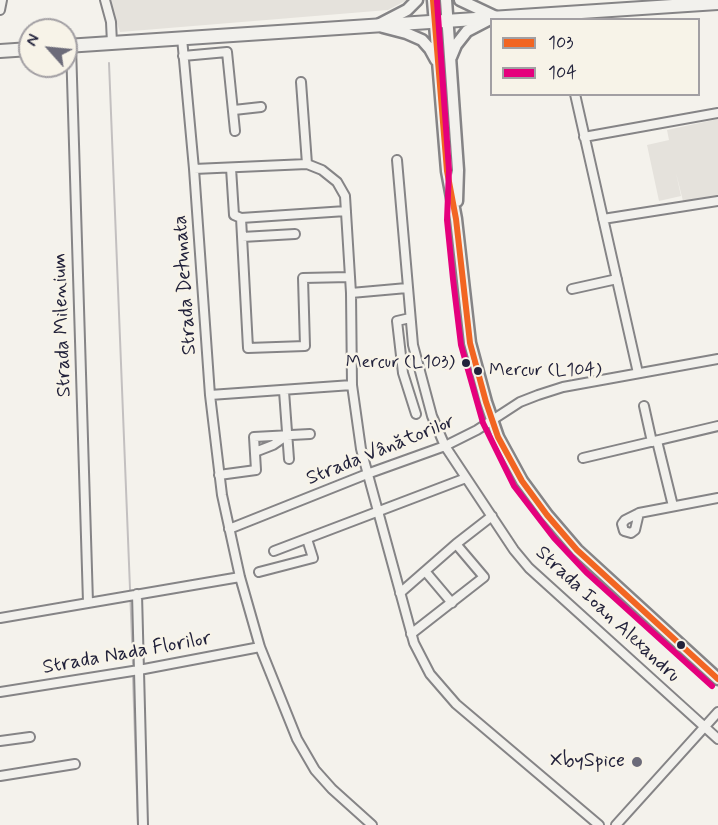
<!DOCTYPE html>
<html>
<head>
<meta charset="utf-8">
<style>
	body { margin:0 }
	#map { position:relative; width:718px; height:825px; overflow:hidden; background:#f4f2ec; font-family:Mynerve,sans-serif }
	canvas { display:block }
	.legend { position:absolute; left:490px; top:18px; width:210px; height:78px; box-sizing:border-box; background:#f7f3e8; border:2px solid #a29fa3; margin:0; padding:8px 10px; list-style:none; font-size:18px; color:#22223b }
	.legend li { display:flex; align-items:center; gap:12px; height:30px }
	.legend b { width:30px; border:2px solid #a29fa3 }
	.north { position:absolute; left:18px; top:18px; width:60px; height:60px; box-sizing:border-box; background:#f7f3e8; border:2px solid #a29fa3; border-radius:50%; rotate:297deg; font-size:16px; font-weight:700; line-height:24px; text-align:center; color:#22223b }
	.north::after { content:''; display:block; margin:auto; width:21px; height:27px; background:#6c6b79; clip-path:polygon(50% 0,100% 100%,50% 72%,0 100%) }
</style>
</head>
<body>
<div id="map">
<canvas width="718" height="825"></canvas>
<ul class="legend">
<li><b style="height:8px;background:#f26522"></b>103</li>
<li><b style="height:8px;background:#e5007d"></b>104</li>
</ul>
<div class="north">N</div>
</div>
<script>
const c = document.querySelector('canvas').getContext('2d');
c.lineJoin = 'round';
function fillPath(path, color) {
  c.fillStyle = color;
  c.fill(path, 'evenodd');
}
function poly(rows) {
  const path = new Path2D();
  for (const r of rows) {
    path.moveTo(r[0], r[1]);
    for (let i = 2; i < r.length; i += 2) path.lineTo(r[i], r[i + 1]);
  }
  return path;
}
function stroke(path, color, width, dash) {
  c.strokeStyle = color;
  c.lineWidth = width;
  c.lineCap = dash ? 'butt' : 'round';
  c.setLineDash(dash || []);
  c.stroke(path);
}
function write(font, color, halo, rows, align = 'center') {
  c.font = font + ' Mynerve,sans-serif';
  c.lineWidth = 5;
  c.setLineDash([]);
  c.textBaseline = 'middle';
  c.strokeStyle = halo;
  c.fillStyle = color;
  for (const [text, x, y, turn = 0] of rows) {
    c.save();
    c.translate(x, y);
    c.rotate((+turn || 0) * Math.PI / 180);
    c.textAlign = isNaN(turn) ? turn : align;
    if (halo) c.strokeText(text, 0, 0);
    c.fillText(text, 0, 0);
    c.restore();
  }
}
fillPath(poly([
	[109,0,407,0,388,10,120,32],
	[718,119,718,196,683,201,676,173,681,196,659,201,647,145,669,140,667,130]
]), '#e5e2dc');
stroke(poly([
	[109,63,133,664],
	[133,678,138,825]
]), '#c3c0c0', 2);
const minor = poly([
	[105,0,111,22,112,43],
	[0,10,2,0],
	[182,38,194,169,210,395,222,495,240,577,260,647,297,739,315,770,332,789,372,825],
	[71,46,88,602],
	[183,56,227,52,235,131],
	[301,82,307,164],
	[575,94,638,373],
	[234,110,261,107],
	[584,137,718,113],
	[397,160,413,345,432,416,445,446,514,550,529,568,718,739],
	[231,168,234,215,241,218],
	[194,169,307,164,322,170,337,182,345,196,351,293,352,385,361,449,414,643,430,674,456,704,599,825],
	[346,211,241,218,248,348,305,346,303,278,350,277],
	[603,219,718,201],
	[242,237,295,234],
	[572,289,617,279],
	[351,293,407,288],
	[410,318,397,321,403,373,416,414],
	[284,391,289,459],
	[210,395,352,385],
	[644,406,652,442],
	[657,441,673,506],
	[255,452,273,445,286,436],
	[583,458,718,426],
	[219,475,256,470,254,437,310,434],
	[639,513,635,530,631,533,624,531,622,524,625,520,639,513,718,498],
	[229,529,367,474,445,446,477,430,520,402,538,395,563,387,718,359],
	[274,551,466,478],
	[425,571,452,603],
	[259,572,313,558,307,539],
	[400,593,456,544,492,516],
	[137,594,143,825],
	[0,618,240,577],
	[411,634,484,577,456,544],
	[0,692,139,670,260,647],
	[0,741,30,737],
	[0,776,75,764],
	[616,825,718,712]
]);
const secondary = poly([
	[433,0,447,171,456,219,470,343,486,402,498,437,522,481,547,515,577,550,718,679],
	[446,0,458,170,457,201],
	[460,0,496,17],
	[380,24,407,10,417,0],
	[383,27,406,33,422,40,430,49,436,60],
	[451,57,456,45,467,31,490,19]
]);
const primary = poly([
	[66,46,718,3],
	[0,51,30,49]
]);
stroke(minor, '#858486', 12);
stroke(secondary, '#858486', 15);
stroke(primary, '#858486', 16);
stroke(minor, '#f2f1ed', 8);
stroke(secondary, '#f2f1ed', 10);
stroke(primary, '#f2f1ed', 12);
stroke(poly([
	[433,0,447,171,456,219,470,343,486,402,498,437,522,481,547,515,577,550,718,679]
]), '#f26522', 6);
stroke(poly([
	[437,1,449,170,447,220,453,279,461,345,483,423,514,486,554,538,586,572,712,686]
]), '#e5007d', 6);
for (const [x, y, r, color] of [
	[466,363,5,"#22223b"],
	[478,371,5,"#22223b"],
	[681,645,5,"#22223b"],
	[637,762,6,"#6c6b79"]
]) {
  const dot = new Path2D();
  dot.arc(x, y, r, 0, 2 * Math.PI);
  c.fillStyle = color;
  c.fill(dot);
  stroke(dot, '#f7f3e8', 2);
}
write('18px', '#22223b', '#f7f3e8', [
	["Mercur (L103)",455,363],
	["Mercur (L104)",489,371,"left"]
], 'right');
write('20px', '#22223b', '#f7f3e8', [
	["Strada Detunata",186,285,-94],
	["Strada Milenium",63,325,-92],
	["Strada Vânătorilor",381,451,-22],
	["Strada Ioan Alexandru",607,615,43],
	["Strada Nada Florilor",127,654,-10]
]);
write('20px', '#22223b', '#f7f3e8', [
	["XbySpice",625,762]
], 'right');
</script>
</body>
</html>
